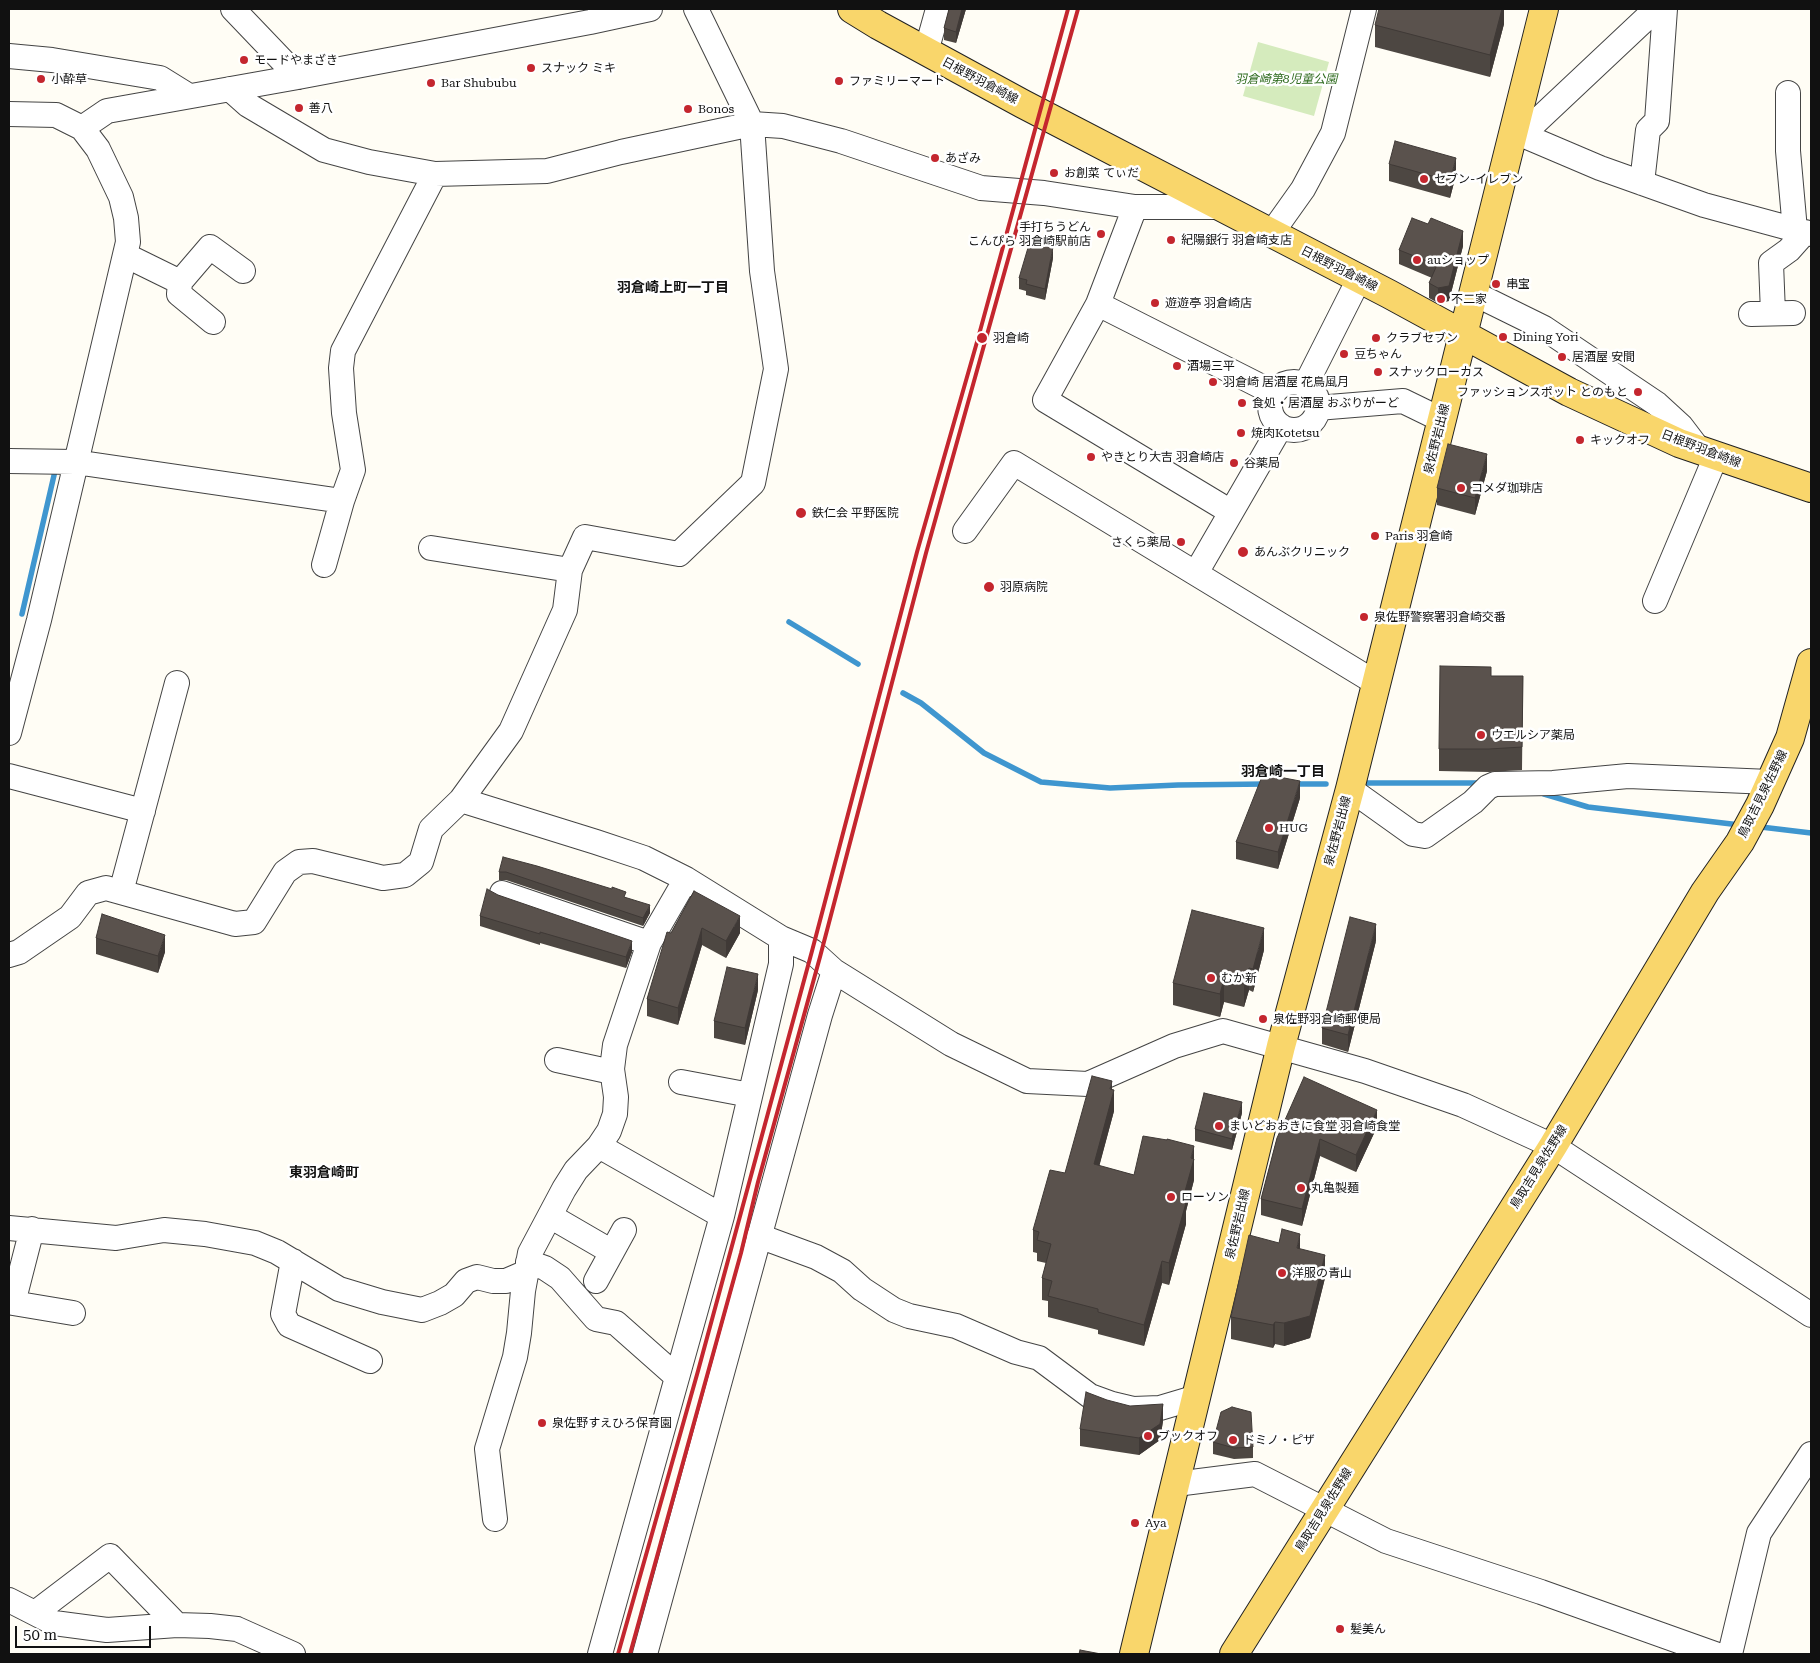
<!DOCTYPE html>
<html>
<head>
<meta charset="utf-8">
<style>
	body { margin:0 }
	#map { position:relative; width:1820px; height:1663px; overflow:hidden; background:#fffdf5; font-family:"Roboto Serif",serif }
	canvas { display:block }
	.frame { position:absolute; inset:0; border:10px solid #111; pointer-events:none }
	.scale { position:absolute; left:15px; top:1626px; width:136px; height:22px; box-sizing:border-box; border:2px solid #111; border-top:0; padding-left:6px; font-size:15px; line-height:18px; white-space:nowrap; color:#111; -webkit-text-stroke:4px #fff; paint-order:stroke }
</style>
</head>
<body>
<div id="map">
<canvas width="1820" height="1663"></canvas>
<div class="frame"></div>
<div class="scale">50 m</div>
</div>
<script>
const c = document.querySelector('canvas').getContext('2d');
c.lineJoin = 'round';
function fillPath(path, color) {
  c.fillStyle = color;
  c.fill(path, 'evenodd');
}
function poly(rows) {
  const path = new Path2D();
  for (const r of rows) {
    if (r.length === 3) {
      path.moveTo(r[0] + r[2], r[1]);
      path.arc(r[0], r[1], r[2], 0, 2 * Math.PI);
      continue;
    }
    path.moveTo(r[0], r[1]);
    for (let i = 2; i < r.length; i += 2) path.lineTo(r[i], r[i + 1]);
  }
  return path;
}
function stroke(path, color, width, dash) {
  c.strokeStyle = color;
  c.lineWidth = width;
  c.lineCap = dash ? 'butt' : 'round';
  c.setLineDash(dash || []);
  c.stroke(path);
}
function write(font, color, halo, rows, align = 'center') {
  c.font = font + ' "Roboto Serif","Noto Sans JP",serif';
  c.lineWidth = 5;
  c.setLineDash([]);
  c.textBaseline = 'middle';
  c.strokeStyle = halo;
  c.fillStyle = color;
  for (const [text, x, y, turn = 0] of rows) {
    c.save();
    c.translate(x, y);
    c.rotate((+turn || 0) * Math.PI / 180);
    c.textAlign = isNaN(turn) ? turn : align;
    if (halo) c.strokeText(text, 0, 0);
    c.fillText(text, 0, 0);
    c.restore();
  }
}
fillPath(poly([
	[1258,42,1329,62,1314,116,1243,96]
]), '#d5ebbd');
stroke(poly([
	[22,614,55,471],
	[789,622,858,664],
	[903,693,921,703,984,753,1041,782,1110,788,1178,785,1267,784],
	[1366,783,1476,783],
	[1293,784,1326,784],
	[1544,794,1588,807,1740,825],
	[1761,827,1811,833]
]), '#3f96cf', 5.5);
const minor = poly([
	[233,9,298,77],
	[926,52,938,9],
	[9,56,52,60,160,78,189,96],
	[230,89,248,105,324,150,369,162,435,174,547,171,621,152,752,124,783,126,841,141,981,188,1044,193,1135,207,1221,207],
	[1788,93,1788,151,1795,230],
	[9,114,56,115,82,128,98,149,121,197,126,218,128,242,39,620,9,733],
	[82,128,107,111,298,77,590,22,650,9],
	[1513,131,1600,168,1704,205,1811,234],
	[1522,135,1656,9],
	[1642,183,1648,130,1657,121,1665,9],
	[1271,234,1303,189,1333,133,1364,9],
	[125,255,180,282,179,294,213,322],
	[180,282,210,247,243,271],
	[1473,293,1544,328,1657,404,1681,426,1700,451],
	[1098,304,1135,207],
	[1773,313,1771,263,1789,250,1805,232],
	[1751,314,1793,313],
	[1294,406,24],
	[1305,386,1359,279],
	[1317,408,1403,401,1442,420],
	[9,461,75,462,342,501],
	[1231,512,1045,400,1098,304,1274,393],
	[965,531,1014,463,1376,683],
	[431,548,570,570],
	[324,565,342,501,353,470,344,413,341,368,343,351,435,174],
	[1196,573,1281,426],
	[1655,601,1716,456],
	[9,776,143,811],
	[1350,789,1413,834,1425,836,1473,802,1488,787,1495,784,1553,783,1628,776,1770,782],
	[461,800,596,842,644,858,686,879,781,938,812,951,834,971,951,1044,1027,1081,1088,1084,1174,1046,1223,1031,1365,1071,1463,1105,1553,1146,1811,1315],
	[121,892,177,683],
	[502,893,649,943],
	[9,955,19,952,70,917,88,893,106,888,235,924,254,922,285,872,299,862,313,861,383,878,405,875,421,862,431,829,461,800,511,731,565,610,570,570,585,537,679,554,753,483,776,369,762,271,752,124,696,9],
	[557,1060,612,1072],
	[681,1082,750,1095],
	[599,1146,722,1216],
	[550,1216,612,1252],
	[9,1228,116,1238,164,1230,205,1234,255,1243,277,1252,339,1289,382,1302,422,1310,440,1303,454,1295,466,1281,477,1277,493,1281,506,1281,527,1272],
	[32,1229,13,1303,73,1313],
	[759,1236,816,1257,842,1271,862,1289,894,1310,909,1316,956,1326,1016,1352,1039,1358,1090,1396,1112,1404,1133,1409,1160,1408,1197,1397],
	[293,1261,283,1314,289,1325,370,1361],
	[528,1262,545,1268,560,1278,596,1319,616,1323,677,1377],
	[596,1281,624,1230],
	[1176,1484,1255,1474,1386,1541,1541,1592,1715,1654],
	[495,1519,487,1449,515,1357,519,1333,523,1291,530,1253,564,1189,576,1170,599,1146,609,1131,615,1114,616,1097,612,1069,615,1045,649,943,686,879],
	[9,1600,54,1623,107,1630,177,1625,210,1626,237,1629,293,1654],
	[35,1613,110,1556,177,1625],
	[600,1654,722,1216,781,964,781,938],
	[645,1654,820,1015,834,971],
	[1730,1654,1759,1533,1811,1454]
]);
const major = poly([
	[852,9,878,25,1023,104,1389,294,1569,392,1679,443,1811,488],
	[1134,1654,1281,1046,1350,789,1544,9],
	[1234,1654,1553,1146,1705,892,1740,842,1760,805,1790,738,1811,663]
]);
stroke(minor, '#444', 26);
stroke(major, '#222', 30);
stroke(minor, '#fff', 24);
stroke(major, '#f9d66b', 28);
stroke(poly([
	[618,1654,698,1371,812,951,917,552,977,342,1068,9],
	[630,1654,741,1253,758,1182,820,957,926,553,1078,9]
]), '#c4262e', 4);
fillPath(poly([
	[949,9,966,9,956,43,944,40,944,28],
	[1504,9,1504,24,1490,77,1375,47,1375,25],
	[1389,164,1456,175,1450,198,1389,181],
	[1463,246,1449,301,1438,303,1429,298,1429,283,1432,278,1399,264,1399,250],
	[1053,258,1045,300,1026,295,1026,291,1019,289,1019,278],
	[1487,471,1475,515,1437,505,1437,488],
	[1491,676,1523,676,1522,770,1489,772,1439,771,1439,749],
	[1300,798,1278,869,1236,859,1236,842],
	[537,866,626,898,650,913,643,926,506,880,499,880,499,872],
	[694,891,740,933,726,958,702,945,678,1025,647,1016,647,999,671,933],
	[498,895,632,952,626,968,540,943,540,945,480,926,480,916],
	[96,938,165,952,158,973,96,954],
	[1376,941,1348,1052,1322,1044,1322,1028],
	[1264,950,1253,992,1249,990,1244,1007,1224,1002,1220,1017,1173,1005,1173,983],
	[758,990,745,1045,714,1038,714,1021],
	[1112,1089,1114,1111,1099,1166,1134,1175,1194,1168,1194,1180,1186,1211,1186,1224,1169,1285,1162,1283,1144,1346,1098,1334,1098,1330,1048,1317,1048,1301,1042,1300,1042,1278,1046,1263,1037,1261,1037,1253,1033,1252,1033,1230],
	[1242,1113,1232,1150,1195,1141,1195,1129],
	[1377,1127,1356,1172,1320,1156,1302,1226,1261,1215,1261,1199,1277,1138],
	[1300,1249,1325,1278,1310,1338,1284,1346,1275,1344,1273,1348,1231,1339,1231,1317],
	[1163,1421,1160,1440,1139,1455,1080,1446,1080,1429],
	[1213,1442,1253,1447,1253,1458,1234,1459,1213,1454]
]), '#4d4742');
fillPath(poly([
	[962,9,966,9,956,43,956,32],
	[1502,9,1504,9,1504,24,1490,77,1490,55],
	[1456,158,1456,175,1450,198,1450,181],
	[1463,231,1463,246,1449,301,1438,303,1438,288],
	[1053,247,1053,258,1045,300,1045,289],
	[1487,454,1487,471,1475,515,1475,498],
	[1300,781,1300,798,1278,869,1278,852],
	[650,905,650,913,643,926,643,918],
	[740,916,740,933,726,958,726,941],
	[1376,924,1376,941,1348,1052,1348,1035],
	[702,928,702,945,678,1025,678,1008],
	[1264,928,1264,950,1253,992,1253,969],
	[165,935,165,952,158,973,158,956],
	[632,941,632,952,626,968,626,957],
	[1249,968,1249,990,1244,1007,1244,984],
	[758,974,758,990,745,1045,745,1028],
	[1224,979,1224,1002,1220,1017,1220,994],
	[1112,1081,1112,1097,1114,1090,1114,1111,1094,1186,1094,1164],
	[1242,1102,1242,1113,1232,1150,1232,1139],
	[1377,1110,1377,1127,1356,1172,1356,1155],
	[1320,1139,1320,1156,1302,1226,1302,1209],
	[1194,1146,1194,1180,1186,1211,1186,1224,1169,1285,1169,1263,1191,1158],
	[1300,1234,1300,1257,1297,1248],
	[1325,1255,1325,1278,1310,1338,1284,1346,1284,1323],
	[1162,1261,1162,1283,1144,1346,1144,1325],
	[1275,1322,1275,1344,1273,1348,1273,1325],
	[1163,1404,1163,1421,1160,1440,1139,1455,1139,1438]
]), '#3f3936');
const building = poly([
	[949,9,962,9,956,32,944,28,949,9],
	[1379,9,1502,9,1490,55,1375,25,1379,9],
	[1395,141,1456,158,1450,181,1389,164,1395,141],
	[1412,218,1428,224,1431,218,1463,231,1449,286,1438,288,1429,283,1437,265,1399,250,1412,218],
	[1030,241,1053,247,1045,289,1026,284,1027,280,1019,278,1030,241],
	[1448,444,1487,454,1475,498,1437,488,1448,444],
	[1440,666,1491,667,1491,676,1523,676,1522,747,1489,749,1439,749,1440,666],
	[1263,774,1300,781,1278,852,1236,842,1263,774],
	[503,857,537,866,612,889,612,887,626,892,624,897,650,905,643,918,506,872,499,872,503,857],
	[487,889,498,895,632,941,626,957,540,932,540,934,480,916,487,889],
	[694,891,740,916,726,941,702,928,678,1008,647,999,667,932,671,933,694,891],
	[1192,910,1264,928,1253,969,1249,968,1244,984,1224,979,1220,994,1173,983,1192,910],
	[102,914,165,935,158,956,96,938,102,914],
	[1350,917,1376,924,1348,1035,1322,1028,1350,917],
	[727,967,758,974,745,1028,714,1021,727,967],
	[1092,1076,1112,1081,1110,1089,1114,1090,1094,1164,1134,1175,1143,1136,1167,1140,1167,1139,1194,1146,1191,1158,1194,1159,1182,1202,1186,1203,1169,1263,1162,1261,1144,1325,1098,1312,1098,1309,1048,1296,1052,1281,1042,1278,1051,1244,1037,1240,1039,1232,1033,1230,1050,1170,1065,1173,1092,1076],
	[1304,1077,1377,1110,1356,1155,1320,1139,1302,1209,1261,1199,1277,1138,1304,1077],
	[1204,1093,1242,1102,1232,1139,1195,1129,1204,1093],
	[1282,1229,1300,1234,1297,1248,1325,1255,1310,1316,1284,1323,1275,1322,1273,1325,1231,1317,1249,1235,1279,1243,1282,1229],
	[1086,1392,1107,1400,1130,1406,1163,1404,1160,1424,1139,1438,1080,1429,1086,1392],
	[1232,1407,1251,1412,1253,1447,1234,1448,1213,1442,1221,1412,1232,1407],
	[1080,1650,1101,1654,1079,1654,1080,1650]
]);
fillPath(building, '#5a524d');
stroke(building, '#3f3936', 1);
for (const [x, y, r, color] of [
	[244,60,5,"#c4262e"],
	[531,68,5,"#c4262e"],
	[41,79,5,"#c4262e"],
	[839,81,5,"#c4262e"],
	[431,83,5,"#c4262e"],
	[299,108,5,"#c4262e"],
	[688,109,5,"#c4262e"],
	[935,158,5,"#c4262e"],
	[1054,173,5,"#c4262e"],
	[1424,179,5,"#c4262e"],
	[1101,234,5,"#c4262e"],
	[1171,240,5,"#c4262e"],
	[1417,260,5,"#c4262e"],
	[1496,284,5,"#c4262e"],
	[1441,299,5,"#c4262e"],
	[1155,303,5,"#c4262e"],
	[1503,337,5,"#c4262e"],
	[982,338,6,"#c4262e"],
	[1376,338,5,"#c4262e"],
	[1344,354,5,"#c4262e"],
	[1562,357,5,"#c4262e"],
	[1177,366,5,"#c4262e"],
	[1378,372,5,"#c4262e"],
	[1213,382,5,"#c4262e"],
	[1638,392,5,"#c4262e"],
	[1242,403,5,"#c4262e"],
	[1241,433,5,"#c4262e"],
	[1580,440,5,"#c4262e"],
	[1091,457,5,"#c4262e"],
	[1234,463,5,"#c4262e"],
	[1461,488,5,"#c4262e"],
	[801,513,6,"#c4262e"],
	[1375,536,5,"#c4262e"],
	[1181,542,5,"#c4262e"],
	[1243,552,6,"#c4262e"],
	[989,587,6,"#c4262e"],
	[1364,617,5,"#c4262e"],
	[1481,735,5,"#c4262e"],
	[1269,828,5,"#c4262e"],
	[1211,978,5,"#c4262e"],
	[1263,1019,5,"#c4262e"],
	[1219,1126,5,"#c4262e"],
	[1301,1188,5,"#c4262e"],
	[1171,1197,5,"#c4262e"],
	[1282,1273,5,"#c4262e"],
	[542,1423,5,"#c4262e"],
	[1148,1436,5,"#c4262e"],
	[1233,1440,5,"#c4262e"],
	[1135,1523,5,"#c4262e"],
	[1340,1629,5,"#c4262e"]
]) {
  const dot = new Path2D();
  dot.arc(x, y, r, 0, 2 * Math.PI);
  c.fillStyle = color;
  c.fill(dot);
  stroke(dot, '#fff', 2);
}
write('12px', '#111', '#fff', [
	["モードやまざき",254,60],
	["スナック ミキ",541,68],
	["小酔草",51,79],
	["ファミリーマート",849,81],
	["Bar Shububu",441,83],
	["善八",309,108],
	["Bonos",698,109],
	["あざみ",945,158],
	["お創菜 てぃだ",1064,173],
	["セブン-イレブン",1434,179],
	["手打ちうどん",1091,227,"right"],
	["こんぴら 羽倉崎駅前店",1091,241,"right"],
	["紀陽銀行 羽倉崎支店",1181,240],
	["auショップ",1427,260],
	["串宝",1506,284],
	["不二家",1451,299],
	["遊遊亭 羽倉崎店",1165,303],
	["Dining Yori",1513,337],
	["羽倉崎",993,338],
	["クラブセブン",1386,338],
	["豆ちゃん",1354,354],
	["居酒屋 安間",1572,357],
	["酒場三平",1187,366],
	["スナックローカス",1388,372],
	["羽倉崎 居酒屋 花鳥風月",1223,382],
	["ファッションスポット とのもと",1628,392,"right"],
	["食処・居酒屋 おぶりがーど",1252,403],
	["焼肉Kotetsu",1251,433],
	["キックオフ",1590,440],
	["やきとり大吉 羽倉崎店",1101,457],
	["谷薬局",1244,463],
	["コメダ珈琲店",1471,488],
	["鉄仁会 平野医院",812,513],
	["Paris 羽倉崎",1385,536],
	["さくら薬局",1171,542,"right"],
	["あんぶクリニック",1254,552],
	["羽原病院",1000,587],
	["泉佐野警察署羽倉崎交番",1374,617],
	["ウエルシア薬局",1491,735],
	["HUG",1279,828],
	["むか新",1221,978],
	["泉佐野羽倉崎郵便局",1273,1019],
	["まいどおおきに食堂 羽倉崎食堂",1229,1126],
	["丸亀製麺",1311,1188],
	["ローソン",1181,1197],
	["洋服の青山",1292,1273],
	["泉佐野すえひろ保育園",552,1423],
	["ブックオフ",1158,1436],
	["ドミノ・ピザ",1243,1440],
	["Aya",1145,1523],
	["髪美ん",1350,1629]
], 'left');
write('italic 12px', '#2f6b1f', '#fff', [
	["羽倉崎第8児童公園",1286,79]
]);
write('12px', '#111', '#fff', [
	["日根野羽倉崎線",980,81,28],
	["日根野羽倉崎線",1339,269,27],
	["泉佐野岩出線",1437,439,-76],
	["日根野羽倉崎線",1701,449,21],
	["鳥取吉見泉佐野線",1763,794,-64],
	["泉佐野岩出線",1338,831,-75],
	["鳥取吉見泉佐野線",1539,1167,-58],
	["泉佐野岩出線",1238,1224,-77],
	["鳥取吉見泉佐野線",1324,1510,-58]
]);
write('bold 14px', '#111', '#fff', [
	["羽倉崎上町一丁目",673,288],
	["羽倉崎一丁目",1283,772],
	["東羽倉崎町",324,1173]
]);
</script>
</body>
</html>
